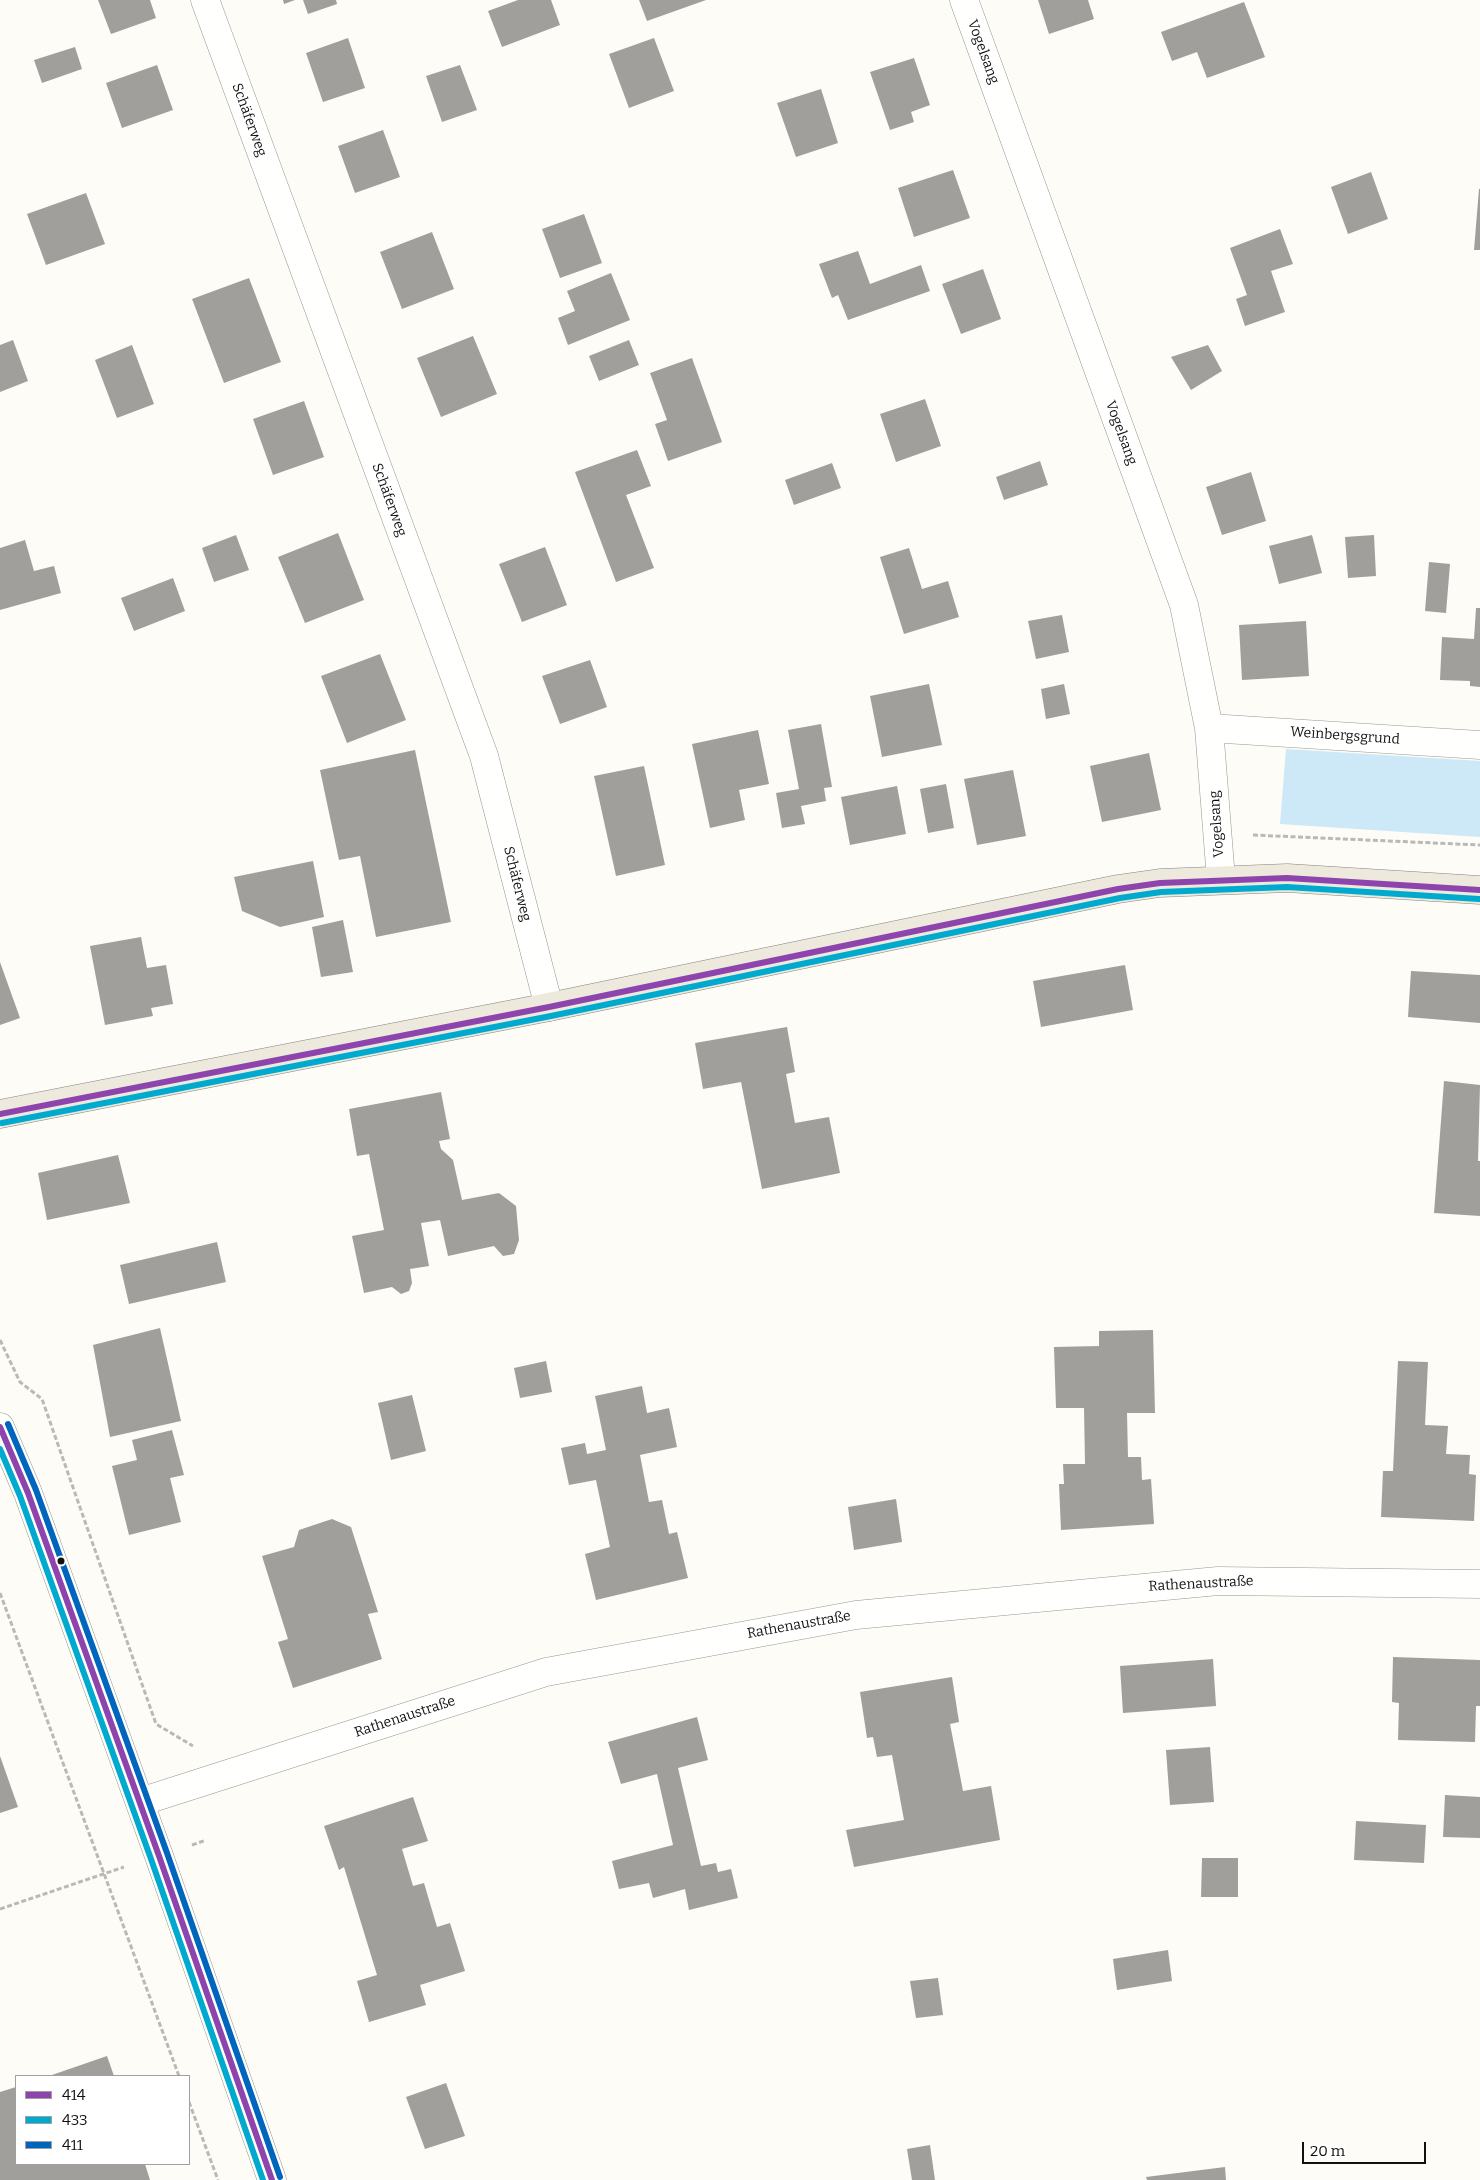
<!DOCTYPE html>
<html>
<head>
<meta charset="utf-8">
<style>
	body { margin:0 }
	#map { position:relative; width:1480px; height:2180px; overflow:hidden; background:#fdfcf7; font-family:Bitter,serif }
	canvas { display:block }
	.legend { position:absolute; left:15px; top:2075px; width:175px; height:90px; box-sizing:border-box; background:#fff; border:1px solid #a0a0a0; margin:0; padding:6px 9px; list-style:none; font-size:15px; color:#111 }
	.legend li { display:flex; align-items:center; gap:10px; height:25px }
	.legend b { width:25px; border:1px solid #a0a0a0 }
	.scale { position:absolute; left:1302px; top:2142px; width:124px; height:22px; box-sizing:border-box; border:2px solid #111; border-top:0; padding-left:6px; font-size:15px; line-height:18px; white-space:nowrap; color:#111; -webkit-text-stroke:4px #fff; paint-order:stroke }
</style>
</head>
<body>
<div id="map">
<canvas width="1480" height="2180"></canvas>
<ul class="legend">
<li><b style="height:6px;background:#8e44ad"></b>414</li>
<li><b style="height:6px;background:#00a9ce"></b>433</li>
<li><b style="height:6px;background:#0065bd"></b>411</li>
</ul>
<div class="scale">20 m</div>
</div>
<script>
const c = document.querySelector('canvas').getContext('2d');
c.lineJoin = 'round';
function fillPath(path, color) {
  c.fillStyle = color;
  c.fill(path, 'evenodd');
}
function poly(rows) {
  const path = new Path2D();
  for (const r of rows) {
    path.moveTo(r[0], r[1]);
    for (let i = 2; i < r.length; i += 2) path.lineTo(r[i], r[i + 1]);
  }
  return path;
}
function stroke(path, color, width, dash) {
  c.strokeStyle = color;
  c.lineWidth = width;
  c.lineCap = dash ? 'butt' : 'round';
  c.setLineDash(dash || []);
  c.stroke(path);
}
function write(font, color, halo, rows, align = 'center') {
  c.font = font + ' Bitter,serif';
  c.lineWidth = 5;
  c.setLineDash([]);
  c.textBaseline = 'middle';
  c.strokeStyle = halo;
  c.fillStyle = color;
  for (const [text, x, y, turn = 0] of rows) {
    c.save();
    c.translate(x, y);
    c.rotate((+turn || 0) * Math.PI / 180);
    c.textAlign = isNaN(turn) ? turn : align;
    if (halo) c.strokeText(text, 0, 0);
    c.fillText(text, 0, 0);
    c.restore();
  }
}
fillPath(poly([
	[1286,749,1480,761,1480,837,1280,824]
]), '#cde8f7');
fillPath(poly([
	[98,0,150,0,156,18,111,34],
	[283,0,295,0,284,4],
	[303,0,336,0,337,4,308,14],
	[518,0,551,0,560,25,502,47,488,11],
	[639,0,706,0,647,21],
	[1038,0,1088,0,1094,19,1049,34],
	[1244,2,1265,57,1207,78,1197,52,1172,61,1161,32],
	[348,38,365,88,323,102,306,53],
	[654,38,674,91,629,108,609,54],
	[75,47,82,69,42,83,34,60],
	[914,58,930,105,911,112,914,122,890,130,870,72],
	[157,65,173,110,122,128,106,83],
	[460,65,477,110,442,122,426,76],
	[821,89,838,143,796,157,777,103],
	[383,130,400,177,355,193,338,146],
	[953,170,970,218,914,237,898,188],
	[1371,172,1388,219,1348,234,1331,187],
	[1479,189,1480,189,1480,250,1474,250],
	[86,193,105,244,46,265,27,214],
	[584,214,602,263,560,278,542,229],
	[1280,229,1293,264,1271,271,1285,312,1245,326,1236,299,1247,295,1230,248],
	[432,232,454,289,402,309,380,252],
	[858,251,870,284,921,265,930,291,848,320,838,295,832,298,819,264],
	[983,269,1001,319,961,334,942,284],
	[611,273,630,320,568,345,558,318,575,311,567,291],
	[249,278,281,362,224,383,192,299],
	[473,336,497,394,441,417,417,358],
	[13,340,28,381,0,392,0,345],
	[629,340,639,365,599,381,589,356],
	[132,345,154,404,117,418,95,360],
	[1208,345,1222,371,1191,390,1171,357],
	[692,358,722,442,668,461,655,424,667,420,650,373],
	[925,399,941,446,896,462,880,414],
	[304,401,324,457,273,475,253,419],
	[637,450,651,486,626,495,654,568,616,582,575,472],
	[1040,461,1048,485,1004,500,996,477],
	[832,463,841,488,794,505,785,480],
	[1251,472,1266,521,1222,535,1206,487],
	[338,533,364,600,305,623,278,557],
	[236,535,249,570,214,582,202,548],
	[1312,535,1322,573,1279,584,1269,546],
	[1374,535,1376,576,1348,578,1345,537],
	[25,540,34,571,54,566,61,593,0,610,0,548],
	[545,547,567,605,522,622,499,564],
	[909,548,922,589,948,581,959,617,904,634,880,557],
	[1429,562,1450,564,1446,613,1425,611],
	[173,578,185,611,134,631,121,598],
	[1476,608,1480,608,1480,687,1470,686,1470,681,1440,680,1442,637,1474,639],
	[1062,615,1069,652,1036,659,1028,621],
	[1306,621,1309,676,1242,680,1239,625],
	[380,654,406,720,347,743,321,676],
	[590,660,607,707,560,724,542,676],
	[929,684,942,745,882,757,870,696],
	[1064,684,1070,714,1046,719,1041,689],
	[821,724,832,787,824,788,826,801,801,806,805,824,782,828,776,793,799,789,788,730],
	[758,730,769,784,739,790,745,820,710,828,692,744],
	[415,750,451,922,376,937,360,856,339,860,320,770],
	[1149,753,1161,810,1102,822,1090,766],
	[644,766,665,865,616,876,594,776],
	[1013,770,1026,836,977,845,964,779],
	[946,784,954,828,928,833,920,789],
	[897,786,906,834,850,845,841,797],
	[313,861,324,917,280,927,242,911,234,877],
	[343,920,353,972,321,977,312,927],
	[141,937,147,968,166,965,173,1004,151,1008,153,1016,105,1025,90,946],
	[0,962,20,1018,0,1025],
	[1125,965,1133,1010,1041,1027,1033,981],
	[1411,971,1480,975,1480,1023,1408,1017],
	[787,1027,795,1072,786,1074,795,1123,829,1117,840,1173,762,1189,741,1082,703,1089,695,1043],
	[1444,1081,1480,1085,1478,1161,1480,1161,1480,1216,1434,1213],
	[441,1092,450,1139,439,1141,441,1149,453,1160,462,1200,499,1193,516,1206,519,1240,514,1254,503,1256,494,1246,448,1256,440,1220,421,1223,429,1266,410,1269,412,1283,409,1291,401,1294,392,1287,364,1293,352,1236,384,1230,369,1154,357,1156,349,1109],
	[118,1155,130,1203,47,1220,38,1173],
	[217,1242,226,1282,129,1304,120,1265],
	[160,1328,181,1421,110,1437,93,1345],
	[1153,1330,1155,1413,1127,1413,1128,1457,1141,1457,1142,1480,1151,1479,1154,1524,1061,1530,1059,1484,1064,1484,1063,1464,1085,1464,1084,1408,1056,1408,1054,1347,1099,1346,1099,1331],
	[546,1361,552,1392,520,1398,514,1368],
	[1398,1361,1428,1362,1425,1425,1448,1426,1446,1454,1470,1455,1469,1474,1476,1475,1474,1521,1381,1517,1383,1471,1393,1471],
	[642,1386,647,1413,669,1408,677,1447,640,1455,649,1502,662,1500,669,1534,677,1532,688,1578,596,1600,585,1554,610,1547,596,1480,569,1485,561,1448,585,1443,587,1454,606,1450,595,1396],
	[412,1395,426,1451,391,1460,378,1403],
	[172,1430,184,1475,170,1478,181,1522,129,1535,112,1466,137,1460,132,1440],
	[896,1499,902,1542,854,1550,848,1507],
	[332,1519,351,1527,378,1612,368,1614,382,1659,293,1688,278,1642,288,1639,262,1556,294,1547,299,1530],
	[1393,1657,1480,1660,1480,1706,1476,1706,1475,1742,1398,1740,1399,1703,1392,1702],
	[1213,1659,1216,1706,1123,1713,1120,1666],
	[952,1677,959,1722,950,1724,963,1791,991,1786,1000,1840,854,1867,846,1830,904,1820,892,1755,877,1757,873,1737,867,1738,860,1692],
	[697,1717,708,1760,678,1768,701,1866,716,1863,718,1872,731,1869,738,1898,689,1910,685,1889,653,1898,649,1883,619,1889,612,1861,673,1845,657,1774,621,1784,608,1742],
	[1210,1747,1214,1802,1170,1805,1166,1750],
	[0,1756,18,1807,0,1813],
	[1445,1795,1480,1797,1480,1838,1443,1837],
	[413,1797,428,1841,402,1849,413,1886,424,1883,437,1927,450,1923,465,1971,420,1985,426,2005,369,2022,357,1981,377,1975,344,1867,339,1870,324,1826],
	[1356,1821,1426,1825,1424,1863,1354,1860],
	[1202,1858,1238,1858,1238,1897,1201,1897],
	[1168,1950,1172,1981,1117,1990,1113,1959],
	[938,1978,943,2015,916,2018,910,1981],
	[107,2056,114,2076,49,2076],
	[446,2083,465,2136,425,2149,406,2097],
	[16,2087,16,2164,145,2164,150,2180,0,2180,0,2092],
	[930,2145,935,2180,912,2180,907,2149],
	[1225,2167,1226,2180,1147,2180,1146,2177]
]), '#a19f9c');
const minor = poly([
	[205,0,484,756,549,1007],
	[964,0,1184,605,1209,728,1221,879],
	[1209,728,1480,745],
	[140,1802,546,1672,856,1615,1218,1581,1480,1584]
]);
const tertiary = poly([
	[0,1427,28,1493,159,1856,272,2180]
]);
const primary = poly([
	[0,1114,549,1007,1118,889,1160,883,1287,878,1480,890]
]);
stroke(minor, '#979795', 29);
stroke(tertiary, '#979795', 29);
stroke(primary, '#858482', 29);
stroke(poly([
	[1253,835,1480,845],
	[0,1340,20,1382,42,1399,156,1724,193,1746],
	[0,1593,179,2076],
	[192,1845,206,1840],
	[0,1909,124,1867],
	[189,2102,218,2180]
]), '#b9b9b8', 3, [5, 2.5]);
stroke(minor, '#fffffe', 28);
stroke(tertiary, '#fffffe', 28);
stroke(primary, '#ede9dc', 28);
stroke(poly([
	[0,1114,549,1007,1118,889,1160,883,1287,878,1480,890],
	[0,1427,28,1493,159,1856,272,2180]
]), '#8e44ad', 6);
stroke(poly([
	[2,1123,551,1016,1120,898,1161,892,1287,887,1479,899],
	[0,1449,20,1496,151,1859,263,2180]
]), '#00a9ce', 6);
stroke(poly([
	[8,1424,36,1490,167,1853,280,2177]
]), '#0065bd', 6);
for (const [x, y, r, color] of [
	[61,1561,4.5,"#111"]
]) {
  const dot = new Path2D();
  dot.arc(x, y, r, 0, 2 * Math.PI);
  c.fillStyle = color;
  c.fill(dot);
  stroke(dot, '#fff', 2);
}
write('14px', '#111', '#fff', [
	["Vogelsang",983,52,70],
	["Schäferweg",249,120,70],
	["Vogelsang",1121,433,70],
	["Schäferweg",389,500,70],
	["Weinbergsgrund",1345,736,4],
	["Vogelsang",1217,824,-94],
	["Schäferweg",517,884,76],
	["Rathenaustraße",1201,1584,-3],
	["Rathenaustraße",799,1625,-10],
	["Rathenaustraße",405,1717,-18]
]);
</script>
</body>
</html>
